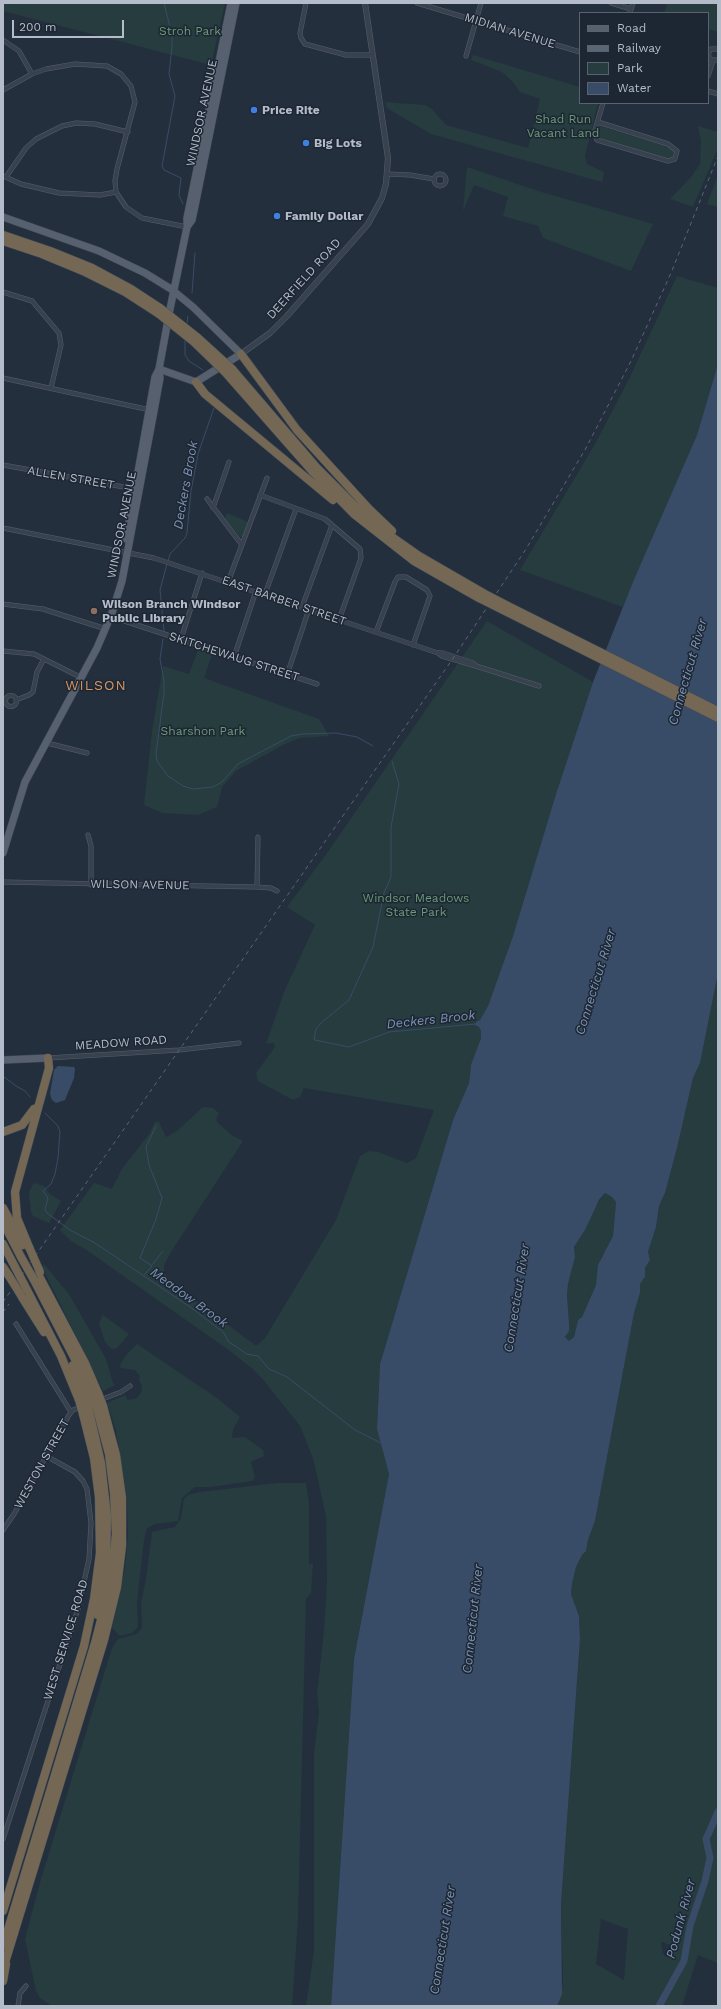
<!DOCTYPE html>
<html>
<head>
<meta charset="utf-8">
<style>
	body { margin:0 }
	#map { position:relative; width:721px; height:2009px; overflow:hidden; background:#242f3e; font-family:"Work Sans",sans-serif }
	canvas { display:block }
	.frame { position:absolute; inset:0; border:4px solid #b4bcc9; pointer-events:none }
	.legend { position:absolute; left:579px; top:12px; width:130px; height:92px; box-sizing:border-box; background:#1d2633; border:1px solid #59626f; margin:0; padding:5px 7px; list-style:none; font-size:12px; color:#b4bcc9 }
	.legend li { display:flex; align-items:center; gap:8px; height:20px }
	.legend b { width:20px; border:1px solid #59626f }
	.scale { position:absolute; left:12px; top:20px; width:112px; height:18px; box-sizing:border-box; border:2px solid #b4bcc9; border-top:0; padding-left:5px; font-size:12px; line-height:14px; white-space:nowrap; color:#b4bcc9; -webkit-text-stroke:3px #1d2633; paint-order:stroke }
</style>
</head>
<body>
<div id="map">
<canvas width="721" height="2009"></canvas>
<div class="frame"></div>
<ul class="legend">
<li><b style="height:5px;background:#56606e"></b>Road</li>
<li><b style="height:5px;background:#5a6575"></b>Railway</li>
<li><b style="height:11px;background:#263c3f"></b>Park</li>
<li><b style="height:11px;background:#394c67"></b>Water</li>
</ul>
<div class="scale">200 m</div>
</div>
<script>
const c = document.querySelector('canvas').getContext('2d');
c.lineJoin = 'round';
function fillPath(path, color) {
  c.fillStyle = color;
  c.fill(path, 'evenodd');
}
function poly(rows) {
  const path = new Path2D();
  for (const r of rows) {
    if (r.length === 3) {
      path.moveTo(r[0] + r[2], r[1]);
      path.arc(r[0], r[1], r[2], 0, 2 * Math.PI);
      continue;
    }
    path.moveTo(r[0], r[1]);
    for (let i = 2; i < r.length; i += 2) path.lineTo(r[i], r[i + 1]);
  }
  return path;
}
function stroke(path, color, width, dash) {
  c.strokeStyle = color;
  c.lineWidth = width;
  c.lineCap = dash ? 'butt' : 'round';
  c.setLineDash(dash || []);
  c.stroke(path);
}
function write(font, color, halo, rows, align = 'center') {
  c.font = font + ' "Work Sans",sans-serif';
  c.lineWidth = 3;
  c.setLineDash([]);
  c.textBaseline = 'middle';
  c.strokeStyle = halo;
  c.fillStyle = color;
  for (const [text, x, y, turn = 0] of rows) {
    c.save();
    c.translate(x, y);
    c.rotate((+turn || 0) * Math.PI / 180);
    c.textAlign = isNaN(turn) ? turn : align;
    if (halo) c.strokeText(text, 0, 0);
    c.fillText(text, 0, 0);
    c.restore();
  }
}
fillPath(poly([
	[3,3,225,3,211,65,3,11],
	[667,3,718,3,718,32,708,29,708,13,664,13],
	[473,55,580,87,580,103,598,103,585,156,587,164,604,172,602,182,431,134,387,108,385,102,425,105,432,109,446,125,528,148,540,99,520,92,512,81,502,72,471,60],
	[600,126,669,147,674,151,674,157,668,160,600,138,596,134,597,129],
	[698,126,718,132,718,148,693,207,670,199,692,176,700,164,701,142],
	[467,167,538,191,653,224,631,271,543,238,538,226,503,216,508,197,474,185,463,211],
	[718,176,718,207,707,204],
	[677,276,718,288,718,364,697,435,623,607,520,570,595,444,629,379],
	[227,513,248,522,243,536,240,537,225,519],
	[487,621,593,682,556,794,513,936,488,1006,480,1020,476,1022,475,1025,479,1027,481,1031,481,1038,470,1070,469,1083,453,1120,380,1364,377,1429,389,1474,354,1659,331,2006,306,2006,314,1950,314,1753,319,1712,317,1695,324,1630,327,1582,326,1516,313,1458,300,1426,265,1382,254,1370,230,1351,85,1249,71,1241,60,1230,94,1183,112,1189,122,1169,149,1134,155,1122,159,1122,166,1137,177,1131,203,1107,213,1108,219,1113,216,1119,218,1123,233,1136,243,1141,171,1252,164,1265,164,1273,174,1285,255,1345,257,1345,265,1338,336,1220,360,1156,369,1151,378,1152,407,1163,416,1158,434,1110,304,1088,300,1097,293,1100,258,1081,256,1073,275,1047,274,1043,266,1044,284,992,315,925,287,907,325,856],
	[198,650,212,654,204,678,319,719,329,736,300,738,283,745,236,771,222,787,217,807,198,815,162,813,144,805,152,731,163,666,189,674],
	[718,973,718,1963,698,1955,682,2006,557,2006,563,1983,561,1904,580,1639,579,1616,571,1594,572,1584,576,1567,582,1555,586,1551,588,1540,595,1521,634,1313,640,1293,640,1284,645,1277,645,1268,650,1260,648,1252,656,1227,659,1206,665,1193,677,1148,693,1078,700,1063],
	[601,1919,628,1929,624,1980,596,1964],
	[661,1942,662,1942,676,1947,666,1957,663,1953],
	[34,1183,44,1186,50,1194,61,1201,49,1223,33,1216,31,1212,29,1192],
	[605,1193,612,1197,616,1202,613,1236,607,1250,602,1256,596,1285,582,1317,578,1320,574,1337,569,1341,565,1337,569,1330,569,1323,567,1295,568,1284,575,1257,574,1247,585,1230,593,1210],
	[44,1264,69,1294,106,1359,113,1383,115,1385,103,1391,42,1267],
	[103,1315,129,1334,117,1348,112,1349,105,1342,99,1323],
	[137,1344,217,1398,240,1417,233,1430,232,1438,245,1437,263,1450,264,1456,251,1462,255,1477,252,1481,211,1487,195,1487,182,1498,178,1521,155,1524,147,1528,144,1540,137,1602,138,1627,132,1633,120,1636,112,1628,125,1568,128,1537,127,1500,116,1430,107,1403,125,1395,128,1400,137,1398,142,1391,142,1386,139,1380,140,1376,135,1370,121,1368,120,1365,126,1355],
	[277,1483,306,1483,309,1503,309,1565,313,1563,311,1593,306,1599,298,1919,292,2006,52,2006,40,1998,36,1991,25,1939,41,1879,112,1648,118,1639,137,1634,142,1627,141,1604,146,1579,152,1532,175,1527,181,1518,184,1499,188,1495,200,1492]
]), '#263c3f');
fillPath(poly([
	[718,364,718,973,700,1063,693,1078,677,1148,665,1193,659,1206,656,1227,648,1252,650,1260,645,1268,645,1277,640,1284,640,1293,634,1313,595,1521,588,1540,586,1551,582,1555,576,1567,572,1584,571,1594,579,1616,580,1639,561,1904,562,1994,557,2006,331,2006,354,1659,389,1474,377,1429,380,1364,453,1120,469,1083,471,1065,481,1038,481,1031,479,1027,475,1025,476,1022,480,1020,488,1006,513,936,556,794,593,682,633,582,697,435],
	[605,1193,612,1197,616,1202,613,1236,598,1265,596,1285,582,1317,578,1320,574,1337,569,1341,565,1337,569,1331,569,1323,567,1295,568,1284,575,1257,574,1247,585,1230,599,1200],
	[58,1066,74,1067,75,1069,74,1078,65,1100,56,1103,52,1100,50,1094,54,1070]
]), '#394c67');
stroke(poly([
	[164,3,172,35,172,47,169,74,175,96,162,166,164,170,181,178,179,195,183,204],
	[192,293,195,253],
	[187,323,188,316],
	[185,341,185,355,189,361,203,370],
	[168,561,170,554,185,538,187,533,191,491,198,454,214,408],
	[164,631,160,590,167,564],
	[163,639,160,659,164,681,164,693,156,754,157,761,168,776,183,786,193,789,213,787,222,782,238,764,291,736,302,734,336,733,357,737,373,746],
	[392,761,399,784,391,827,391,877,384,893,373,947,349,1000,322,1022,316,1029,314,1039,315,1040,349,1047,389,1032,476,1024],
	[3,1076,16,1086,25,1091,30,1097],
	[45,1113,58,1126,60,1132,58,1158,55,1174,51,1184,43,1191,48,1198,45,1209,47,1213,70,1230,95,1243,193,1309,223,1332,229,1342,247,1354,258,1356,269,1369,287,1377,355,1430,381,1443],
	[152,1265,163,1251],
	[144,1275,152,1266,140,1258,156,1219,162,1198,149,1165,146,1147,156,1126]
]), '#394c67', 1);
stroke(poly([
	[659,2006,684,1961,690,1926,705,1881,710,1858,706,1839,718,1812]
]), '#394c67', 7);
const minor = poly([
	[306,3,300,33,301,38,305,44,346,55,372,55],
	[417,3,580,52],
	[611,3,631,9],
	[630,13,633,3],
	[3,40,19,51,32,74],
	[718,49,711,49,708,54,711,60,718,60],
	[466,56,481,3],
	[708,76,713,61],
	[3,90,32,74,46,69,75,64,107,66,121,74,131,86,135,102,117,169,115,181,116,192,126,207,142,218,187,227],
	[708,91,718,94],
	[598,122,668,144,677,151,675,159,668,161,597,140,595,135,595,130,603,103],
	[440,180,6],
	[388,174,410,175,434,179],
	[3,176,21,184,59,193,100,195,116,192],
	[6,177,26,148,36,139,62,126,76,123,95,124,128,132],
	[3,292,32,301,59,333,61,345,51,388],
	[3,378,150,410],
	[3,465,135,489],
	[260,495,325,519,360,549,361,558,339,620],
	[207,499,242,545],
	[213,508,229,462],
	[3,528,154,558,438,653,443,653,473,663,476,666,442,656,438,653],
	[228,582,267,478],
	[265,594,296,509],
	[3,604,43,609,106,629],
	[302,607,332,525],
	[106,615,317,684],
	[376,632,395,582,398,577,406,577,427,590,430,596,413,645],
	[181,639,202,573],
	[3,651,34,654,82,678],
	[234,657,256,591],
	[476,666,539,686],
	[287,675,309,609],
	[11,701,5.5],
	[16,700,29,695,33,692,37,672,44,659],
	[47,743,87,753],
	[88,835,91,846,91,885],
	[3,882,257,887,271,888,277,891],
	[257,887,258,837],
	[48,1058,179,1050,239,1043],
	[16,1324,71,1412],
	[100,1400,121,1392,130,1386],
	[3,1530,14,1514,69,1415,73,1410,81,1407],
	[3,1839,78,1609,89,1559,91,1523,87,1489,83,1481,75,1472,46,1456],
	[18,2006,20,1993,26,1986]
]);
const tertiary = poly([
	[241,354,270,333,287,316,368,224,382,198,386,184,388,158,365,3]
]);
const primary = poly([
	[3,217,99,251,145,273,171,289,193,307,241,354,196,382,159,369],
	[187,226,187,218,231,3],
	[126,539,155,377,159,369],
	[3,853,25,782,97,648,112,613,122,581,154,411,160,378,159,369,170,309,187,227,192,220,195,206,236,3],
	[3,1060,48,1058]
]);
const motorway = poly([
	[3,235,50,251,92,268,131,289,160,308],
	[3,241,42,254,83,271,125,292,159,314],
	[241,354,297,430,369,509,392,531],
	[232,369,317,468,354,505,382,530,419,556,483,593],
	[226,373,314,473,354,514,414,561,479,598],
	[196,382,205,394,333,500],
	[506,605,718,711],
	[503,610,718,718],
	[3,1132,22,1125,34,1109],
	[3,1208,23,1245],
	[3,1222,21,1257],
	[3,1244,15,1267],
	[29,1247,17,1218,15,1192,49,1068,48,1058],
	[3,1267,9,1276],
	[38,1274,85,1363,98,1393],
	[34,1280,79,1367,92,1395],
	[27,1290,61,1356,79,1400],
	[22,1297,44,1332],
	[73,1365,85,1397],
	[89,1411,101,1463,107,1517,106,1562,98,1615],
	[3,1911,84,1646,94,1599,100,1553,99,1497,94,1458,83,1414],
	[3,1946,95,1643,111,1581,116,1534,114,1493,109,1454,97,1409],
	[3,1969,104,1640,117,1587,122,1546,122,1498,116,1455,103,1406],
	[3,1981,6,1964]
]);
stroke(minor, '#565f6c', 5);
stroke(tertiary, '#565f6c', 6);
stroke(primary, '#414a57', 8);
stroke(motorway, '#434c59', 9);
stroke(minor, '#38414e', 4);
stroke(tertiary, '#38414e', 5);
stroke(primary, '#56606e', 7);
stroke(motorway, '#746855', 8);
stroke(poly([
	[3,1302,454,657,526,549,586,448,631,361,671,273,718,156],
	[3,1312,9,1304]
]), '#5a6575', 1, [4, 4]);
const motorwayBridge = poly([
	[160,308,198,338,232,369],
	[159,314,194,342,226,373],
	[483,593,506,605],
	[479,598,503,610],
	[29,1247,40,1272],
	[21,1257,34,1280],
	[15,1267,27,1290],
	[9,1276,22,1297],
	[98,1393,103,1406],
	[92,1395,97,1409],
	[85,1397,89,1411],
	[79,1400,83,1414]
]);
stroke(motorwayBridge, '#434c59', 9, []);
stroke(motorwayBridge, '#746855', 8);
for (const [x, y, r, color] of [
	[254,110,4,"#3f7fe0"],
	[306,143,4,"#3f7fe0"],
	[277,216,4,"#3f7fe0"],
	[94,611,4,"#8d6e63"]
]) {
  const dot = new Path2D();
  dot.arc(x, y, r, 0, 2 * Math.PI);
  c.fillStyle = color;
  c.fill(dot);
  stroke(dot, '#1d2633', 1.5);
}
write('12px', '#6b9a76', '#1d2633', [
	["Stroh Park",190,31],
	["Shad Run",563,119],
	["Vacant Land",563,133],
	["Sharshon Park",203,731],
	["Windsor Meadows",416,898],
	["State Park",416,912]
]);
write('12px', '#b4bcc9', '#1d2633', [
	["MIDIAN AVENUE",510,31,17],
	["WINDSOR AVENUE",202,113,-78],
	["DEERFIELD ROAD",304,279,-48],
	["ALLEN STREET",71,478,10],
	["WINDSOR AVENUE",122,525,-79],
	["EAST BARBER STREET",284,601,19],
	["SKITCHEWAUG STREET",234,657,18],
	["WILSON AVENUE",140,885,1],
	["MEADOW ROAD",121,1043,-4],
	["WESTON STREET",42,1464,-61],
	["WEST SERVICE ROAD",66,1640,-73]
]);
write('bold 12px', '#b4bcc9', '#1d2633', [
	["Price Rite",262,110],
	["Big Lots",314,143],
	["Family Dollar",285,216],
	["Wilson Branch Windsor",102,604],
	["Public Library",102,618]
], 'left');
write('italic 13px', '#7c92b1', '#1d2633', [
	["Deckers Brook",186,485,-80],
	["Connecticut River",688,672,-74],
	["Connecticut River",596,982,-73],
	["Deckers Brook",431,1020,-6],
	["Meadow Brook",189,1298,36],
	["Connecticut River",517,1298,-81],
	["Connecticut River",473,1619,-84],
	["Podunk River",681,1919,-75],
	["Connecticut River",443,1940,-81]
]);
c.letterSpacing = '1px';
write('14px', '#d59563', '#1d2633', [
	["WILSON",96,686]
]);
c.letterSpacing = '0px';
</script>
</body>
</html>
